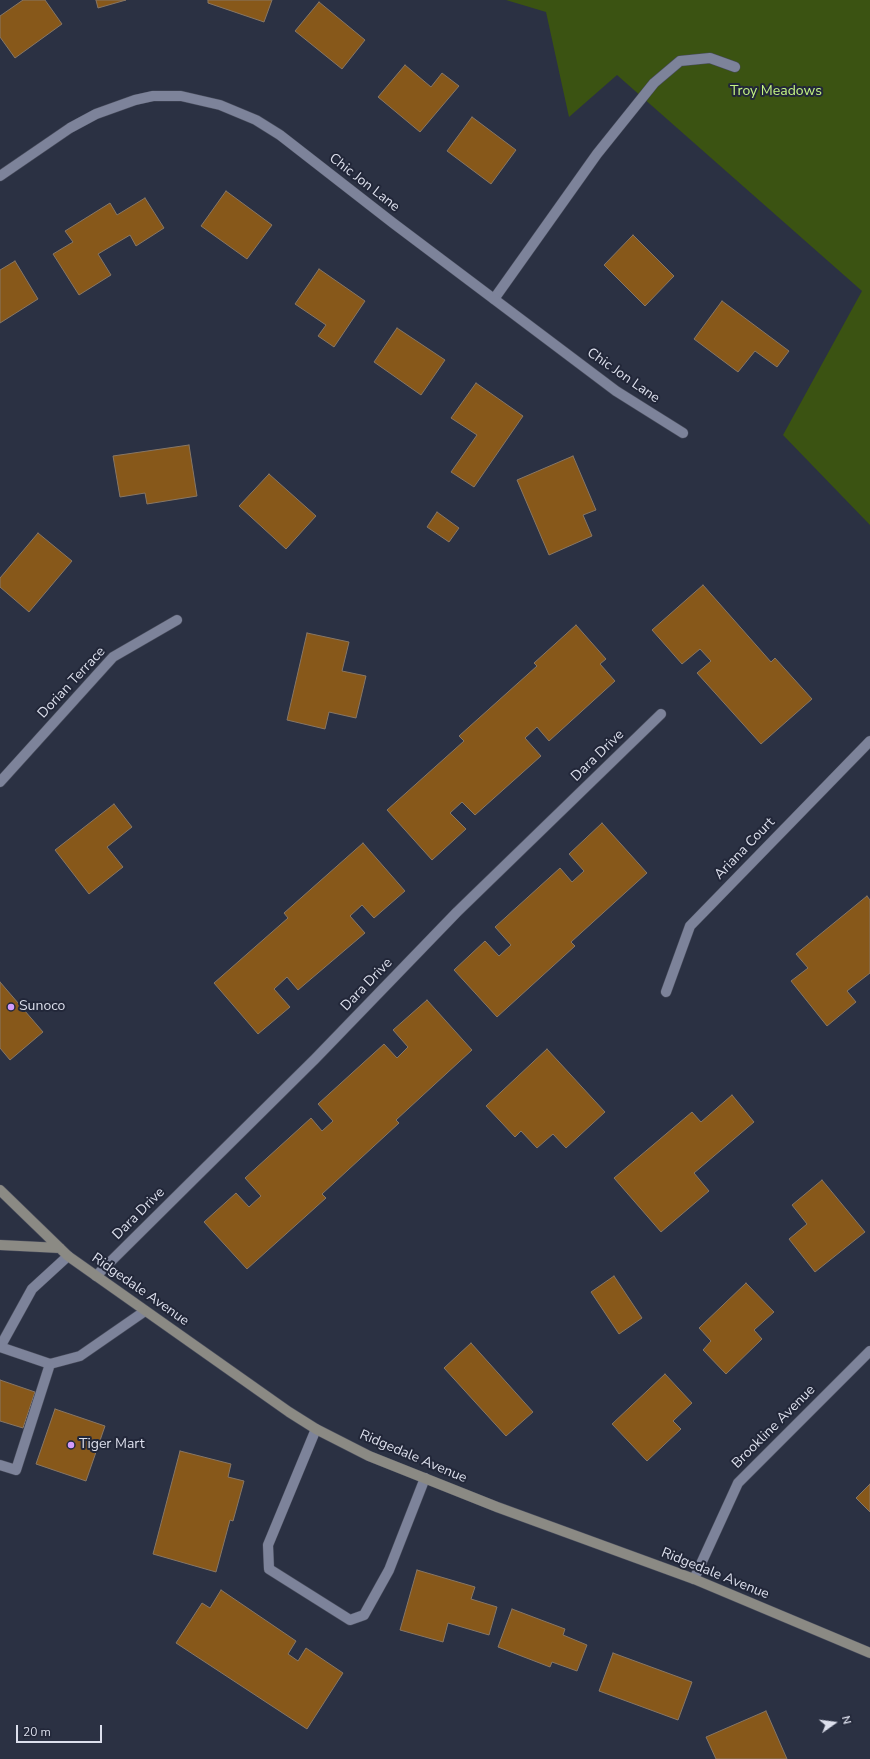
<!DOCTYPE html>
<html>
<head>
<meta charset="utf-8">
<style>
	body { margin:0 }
	#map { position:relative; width:870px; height:1759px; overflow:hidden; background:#2b3143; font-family:"Nunito Sans",sans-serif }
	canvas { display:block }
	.north { position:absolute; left:814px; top:1703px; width:40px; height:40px; -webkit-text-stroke:3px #222739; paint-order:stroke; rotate:76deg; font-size:11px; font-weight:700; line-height:16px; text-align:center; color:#dcdfec }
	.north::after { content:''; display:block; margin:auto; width:14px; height:18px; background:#dcdfec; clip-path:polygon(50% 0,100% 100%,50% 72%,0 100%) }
	.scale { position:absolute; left:16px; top:1725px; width:86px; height:18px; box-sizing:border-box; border:2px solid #dcdfec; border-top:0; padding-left:5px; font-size:12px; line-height:14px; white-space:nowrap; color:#dcdfec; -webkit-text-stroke:3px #222739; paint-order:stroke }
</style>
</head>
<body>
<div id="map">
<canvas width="870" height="1759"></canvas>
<div class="north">N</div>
<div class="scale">20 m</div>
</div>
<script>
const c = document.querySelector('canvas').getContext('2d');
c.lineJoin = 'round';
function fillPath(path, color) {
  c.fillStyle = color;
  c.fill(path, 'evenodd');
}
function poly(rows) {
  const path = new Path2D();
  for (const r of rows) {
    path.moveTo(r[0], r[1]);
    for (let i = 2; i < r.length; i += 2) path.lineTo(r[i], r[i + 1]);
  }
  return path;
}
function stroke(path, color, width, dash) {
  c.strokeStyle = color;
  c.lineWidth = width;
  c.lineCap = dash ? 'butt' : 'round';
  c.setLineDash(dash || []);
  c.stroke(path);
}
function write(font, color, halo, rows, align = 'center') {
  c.font = font + ' "Nunito Sans",sans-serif';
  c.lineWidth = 4;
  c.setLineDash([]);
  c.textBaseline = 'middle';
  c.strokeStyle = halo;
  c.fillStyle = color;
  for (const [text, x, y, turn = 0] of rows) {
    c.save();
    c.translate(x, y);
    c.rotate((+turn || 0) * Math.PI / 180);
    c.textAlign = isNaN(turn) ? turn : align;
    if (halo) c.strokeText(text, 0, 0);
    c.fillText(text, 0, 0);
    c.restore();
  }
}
fillPath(poly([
	[506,0,870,0,870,525,783,435,862,291,617,75,569,117,546,12]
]), '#3b5312');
const building = poly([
	[23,0,45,0,62,24,15,58,0,37,0,16,23,0],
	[96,0,126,0,98,8,96,0],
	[208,0,272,0,264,22,208,3,208,0],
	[319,2,365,40,342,69,295,31,319,2],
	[405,65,431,87,442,73,459,86,420,132,378,97,405,65],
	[472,117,516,150,491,184,447,151,472,117],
	[226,191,272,225,247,259,201,226,226,191],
	[145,198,164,228,136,246,130,235,98,254,111,275,79,295,53,254,73,242,65,231,110,203,117,215,145,198],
	[633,235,674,276,645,306,604,265,633,235],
	[15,261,38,299,0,323,0,270,15,261],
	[319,269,365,301,334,347,318,336,326,325,295,304,319,269],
	[722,301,789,351,777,367,755,351,738,372,694,339,722,301],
	[397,328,445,360,421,395,374,362,397,328],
	[476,383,523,416,474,487,451,472,477,435,451,418,476,383],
	[189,445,197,496,147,504,145,493,120,497,113,456,189,445],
	[573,456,596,510,583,515,592,536,549,555,517,480,573,456],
	[269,474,316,516,286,549,239,506,269,474],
	[437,512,459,528,449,542,427,527,437,512],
	[38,533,72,561,29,612,0,587,0,578,38,533],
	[703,585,771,662,775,658,812,699,761,744,697,673,711,661,700,649,682,664,652,630,703,585],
	[576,625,606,659,600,664,615,681,549,741,537,727,525,738,541,756,475,815,462,802,450,813,466,829,432,860,387,810,464,741,459,736,537,666,534,663,576,625],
	[307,633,349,642,342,671,366,676,356,718,329,712,325,729,287,720,307,633],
	[114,804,132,827,107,847,123,867,89,894,55,850,114,804],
	[602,823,647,873,571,942,575,946,497,1017,454,970,485,941,499,956,511,945,495,927,560,868,572,882,584,871,569,854,602,823],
	[363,843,405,891,374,918,362,905,350,916,365,933,298,990,287,977,274,989,290,1007,258,1034,214,983,288,918,284,913,363,843],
	[867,896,870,900,870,973,847,991,856,1002,827,1026,791,981,808,968,796,954,867,896],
	[0,982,43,1032,10,1060,0,1048,0,982],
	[427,1000,472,1050,396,1120,399,1123,322,1194,326,1198,247,1269,204,1222,236,1193,249,1207,261,1196,245,1178,311,1118,322,1131,333,1121,318,1104,384,1044,397,1058,408,1047,393,1030,427,1000],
	[547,1049,605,1112,566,1148,553,1134,537,1148,521,1131,515,1137,486,1106,547,1049],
	[732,1095,754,1122,694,1173,709,1191,661,1232,614,1178,692,1112,701,1122,732,1095],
	[822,1180,865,1232,815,1272,789,1239,807,1224,792,1205,822,1180],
	[614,1276,642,1318,619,1334,591,1292,614,1276],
	[746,1283,774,1312,754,1330,762,1339,726,1374,703,1350,711,1341,699,1328,746,1283],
	[471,1343,533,1412,506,1436,444,1368,471,1343],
	[665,1374,692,1403,673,1421,681,1429,647,1461,612,1424,665,1374],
	[0,1380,35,1392,23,1428,0,1421,0,1380],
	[55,1409,105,1426,86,1481,36,1464,55,1409],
	[180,1451,231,1464,228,1477,244,1481,233,1521,230,1520,216,1572,153,1554,180,1451],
	[870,1484,870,1512,856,1498,870,1484],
	[417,1570,475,1587,471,1599,497,1607,489,1635,448,1623,443,1642,400,1630,417,1570],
	[221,1590,296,1641,288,1654,298,1661,306,1648,343,1673,307,1729,176,1643,202,1603,210,1608,221,1590],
	[512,1609,565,1629,563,1635,587,1645,577,1671,552,1662,550,1667,498,1647,512,1609],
	[613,1653,692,1682,678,1720,599,1691,613,1653],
	[766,1711,787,1759,716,1759,706,1737,766,1711]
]);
fillPath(building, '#87581a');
stroke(building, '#887765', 1);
const lane = poly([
	[494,299,597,154,654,83,680,61,710,58,735,67],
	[0,1347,50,1364,16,1470,0,1465],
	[0,1347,32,1289,68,1256],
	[50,1364,80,1356,145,1311],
	[316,1429,268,1545,269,1569,350,1620,364,1615,389,1570,425,1478]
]);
const street = poly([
	[0,176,70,128,96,114,135,100,153,96,181,96,220,105,256,120,280,135,393,223,616,391,683,433],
	[0,782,113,657,177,620],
	[666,992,690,926,870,741],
	[96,1276,315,1059,457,912,661,714],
	[694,1579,738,1483,870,1351]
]);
const secondary = poly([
	[0,1190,68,1256,289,1412,316,1429,369,1456,497,1507,694,1579,870,1653],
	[0,1245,60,1248]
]);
stroke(lane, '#484c5c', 11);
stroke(street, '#484c5c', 11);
stroke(secondary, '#484c5c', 11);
stroke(lane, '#7d839a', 10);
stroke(street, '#7d839a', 10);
stroke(secondary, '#8b8a84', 10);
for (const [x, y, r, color] of [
	[11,1007,4,"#d39cfc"],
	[71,1445,4,"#d39cfc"]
]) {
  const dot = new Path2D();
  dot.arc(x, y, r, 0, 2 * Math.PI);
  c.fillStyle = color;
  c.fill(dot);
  stroke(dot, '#222739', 1.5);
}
write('14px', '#c5f583', '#222739', [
	["Troy Meadows",776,92]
]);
write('14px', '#dcdfec', '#222739', [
	["Chic Jon Lane",364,183,38],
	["Chic Jon Lane",623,376,35],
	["Dorian Terrace",72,683,-47],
	["Dara Drive",598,756,-44],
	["Ariana Court",745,849,-46],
	["Dara Drive",367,985,-46],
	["Dara Drive",139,1214,-45],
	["Ridgedale Avenue",140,1290,35],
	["Brookline Avenue",774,1427,-45],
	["Ridgedale Avenue",413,1457,23],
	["Ridgedale Avenue",715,1574,22]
]);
write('14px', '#dcdfec', '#222739', [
	["Sunoco",19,1007],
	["Tiger Mart",79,1445]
], 'left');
</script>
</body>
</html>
